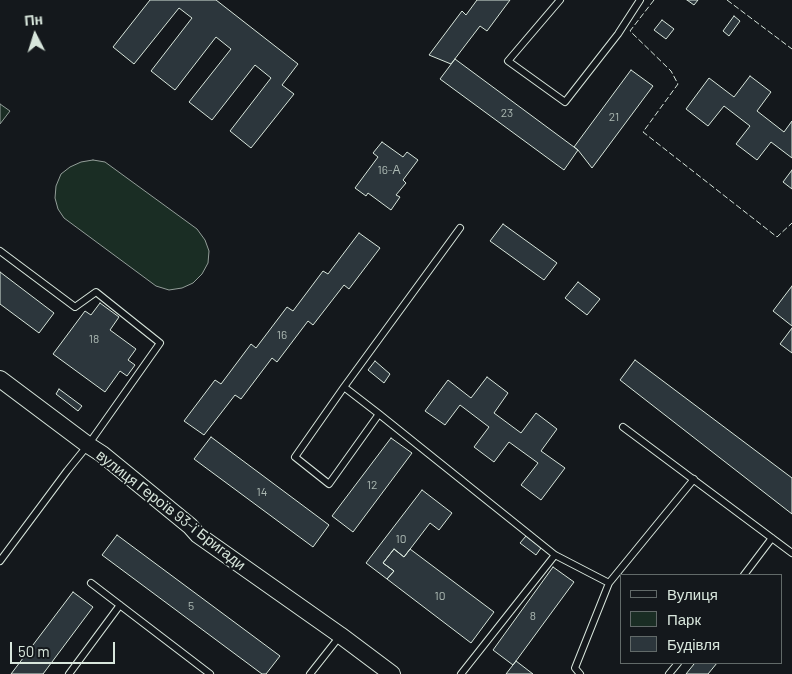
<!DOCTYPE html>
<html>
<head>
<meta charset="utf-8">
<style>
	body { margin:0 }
	#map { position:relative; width:792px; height:674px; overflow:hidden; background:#14181c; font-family:Barlow,sans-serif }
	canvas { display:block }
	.legend { position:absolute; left:620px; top:574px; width:162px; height:90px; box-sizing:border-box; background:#14181c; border:1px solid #626a69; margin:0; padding:6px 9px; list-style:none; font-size:15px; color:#d8e6dc }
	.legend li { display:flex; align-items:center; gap:10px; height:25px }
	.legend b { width:25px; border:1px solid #626a69 }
	.north { position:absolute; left:10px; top:10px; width:50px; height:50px; -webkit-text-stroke:4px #14181c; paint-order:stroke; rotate:355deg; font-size:14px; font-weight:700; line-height:20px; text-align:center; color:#d8e6dc }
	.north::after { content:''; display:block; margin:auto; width:18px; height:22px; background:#d8e6dc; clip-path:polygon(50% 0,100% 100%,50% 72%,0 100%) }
	.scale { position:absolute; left:10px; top:642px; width:105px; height:22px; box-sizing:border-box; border:2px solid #d8e6dc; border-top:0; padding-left:6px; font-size:15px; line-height:18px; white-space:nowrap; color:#d8e6dc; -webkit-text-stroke:4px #14181c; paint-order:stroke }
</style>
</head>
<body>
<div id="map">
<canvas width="792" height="674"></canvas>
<ul class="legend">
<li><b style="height:6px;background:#14181c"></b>Вулиця</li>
<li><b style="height:14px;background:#1a2d24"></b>Парк</li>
<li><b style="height:14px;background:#2c363c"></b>Будівля</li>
</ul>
<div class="north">Пн</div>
<div class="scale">50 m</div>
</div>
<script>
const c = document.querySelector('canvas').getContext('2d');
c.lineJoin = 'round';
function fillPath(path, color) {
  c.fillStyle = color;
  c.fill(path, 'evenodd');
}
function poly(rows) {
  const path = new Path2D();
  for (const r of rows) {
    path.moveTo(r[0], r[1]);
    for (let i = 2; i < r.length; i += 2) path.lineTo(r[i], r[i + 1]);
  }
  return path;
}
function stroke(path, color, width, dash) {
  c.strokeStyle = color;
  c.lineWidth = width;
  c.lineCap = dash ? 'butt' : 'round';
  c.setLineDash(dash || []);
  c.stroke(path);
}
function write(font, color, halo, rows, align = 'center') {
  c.font = font + ' Barlow,sans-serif';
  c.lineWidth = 4;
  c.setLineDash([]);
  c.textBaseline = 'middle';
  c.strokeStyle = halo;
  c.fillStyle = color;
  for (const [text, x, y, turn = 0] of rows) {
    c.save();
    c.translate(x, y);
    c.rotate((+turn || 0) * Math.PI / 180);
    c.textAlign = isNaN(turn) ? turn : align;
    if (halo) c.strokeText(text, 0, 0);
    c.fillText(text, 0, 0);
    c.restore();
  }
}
const green = poly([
	[0,104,10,111,0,124,0,104],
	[93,160,105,162,197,229,205,240,209,251,208,263,202,274,193,283,182,288,169,290,156,286,64,218,58,209,55,198,56,186,61,174,70,167,81,162,93,160]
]);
fillPath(green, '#1a2d24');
stroke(green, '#939e99', 1);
const building = poly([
	[150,0,216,0,298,64,282,85,294,94,251,148,230,131,271,78,255,65,212,120,189,102,231,49,216,37,175,90,151,71,192,18,179,8,134,64,113,47,150,0],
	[477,0,510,0,487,31,480,26,451,64,429,55,462,11,466,15,477,0],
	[687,0,698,0,694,5,687,0],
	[734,16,740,21,729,36,723,31,734,16],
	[662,20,674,29,666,39,654,30,662,20],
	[455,59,578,150,564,170,440,79,455,59],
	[631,70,653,86,592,168,578,150,574,147,631,70],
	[750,76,771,92,757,111,784,132,792,121,792,158,771,142,757,160,736,144,750,126,724,106,708,126,686,109,709,78,734,97,750,76],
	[382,142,403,157,407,152,418,160,403,180,406,183,396,195,400,197,391,210,368,193,366,196,355,188,378,157,373,153,382,142],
	[792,170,792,189,783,182,792,170],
	[503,224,557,263,544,280,490,241,503,224],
	[359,233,380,248,349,289,344,285,313,325,308,321,277,362,272,358,241,399,235,395,204,435,184,421,215,380,221,384,251,344,256,348,287,307,293,311,323,271,328,274,359,233],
	[0,272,54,313,39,333,0,304,0,272],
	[578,282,600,299,587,315,565,298,578,282],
	[792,286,792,326,773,311,792,286],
	[100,303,119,317,110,330,136,349,128,360,135,365,127,376,120,371,105,392,53,354,85,311,91,315,100,303],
	[792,328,792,353,780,344,792,328],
	[635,360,792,478,792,514,620,380,635,360],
	[375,361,390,374,384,383,368,370,375,361],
	[487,377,508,393,494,413,521,433,536,413,557,429,541,451,565,468,541,500,521,485,538,463,509,442,494,462,474,447,489,427,460,405,445,425,425,411,448,380,471,398,487,377],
	[59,389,82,406,78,411,56,394,59,389],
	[211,437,329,525,313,547,194,459,211,437],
	[391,438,412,453,353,532,332,516,391,438],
	[422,490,452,513,439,530,430,523,404,557,394,549,383,563,394,571,387,579,366,563,422,490],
	[117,535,280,656,266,674,262,674,102,555,117,535],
	[526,536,541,548,536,555,520,543,526,536],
	[394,549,404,557,410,549,494,612,471,643,387,579,394,571,383,563,394,549],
	[553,567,574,582,513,665,493,650,553,567],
	[73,592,93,607,43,674,11,674,73,592],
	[516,661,533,674,506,674,516,661],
	[692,663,717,663,708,674,686,674,694,664,692,663]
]);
fillPath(building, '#2c363c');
stroke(building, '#d8e6dc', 1);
const service = poly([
	[560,0,508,61,565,102,618,34,640,0],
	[460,228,344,387,379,414,555,555,609,583],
	[0,251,75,307,96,292,160,343,88,445,67,471,0,561],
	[344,387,295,457,329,484,379,414],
	[623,427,792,553],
	[744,575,772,538],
	[91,583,210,674],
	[69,674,120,605],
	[310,674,340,636],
	[461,674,555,555],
	[580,674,575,668,609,583,694,479],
	[669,674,678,663]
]);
const tertiary = poly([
	[0,379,88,445,102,454,190,526,198,535,340,635,392,674]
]);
stroke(service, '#d8e6dc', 8);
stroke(tertiary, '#d8e6dc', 18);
stroke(service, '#14181c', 6);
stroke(tertiary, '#14181c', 16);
stroke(poly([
	[654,0,630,31,671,71,678,84,643,132,777,237,792,223],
	[727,0,792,49]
]), '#d8e6dc', 1, [6, 2.5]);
write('12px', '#adbab4', null, [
	["23",507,113],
	["21",614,117],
	["16-А",389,170],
	["16",282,335],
	["18",94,339],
	["12",372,485],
	["14",262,492],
	["10",401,539],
	["10",440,596],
	["5",191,606],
	["8",533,616]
]);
write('15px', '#d8e6dc', '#14181c', [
	["вулиця Героїв 93-ї Бригади",171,510,38]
]);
</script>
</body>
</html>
